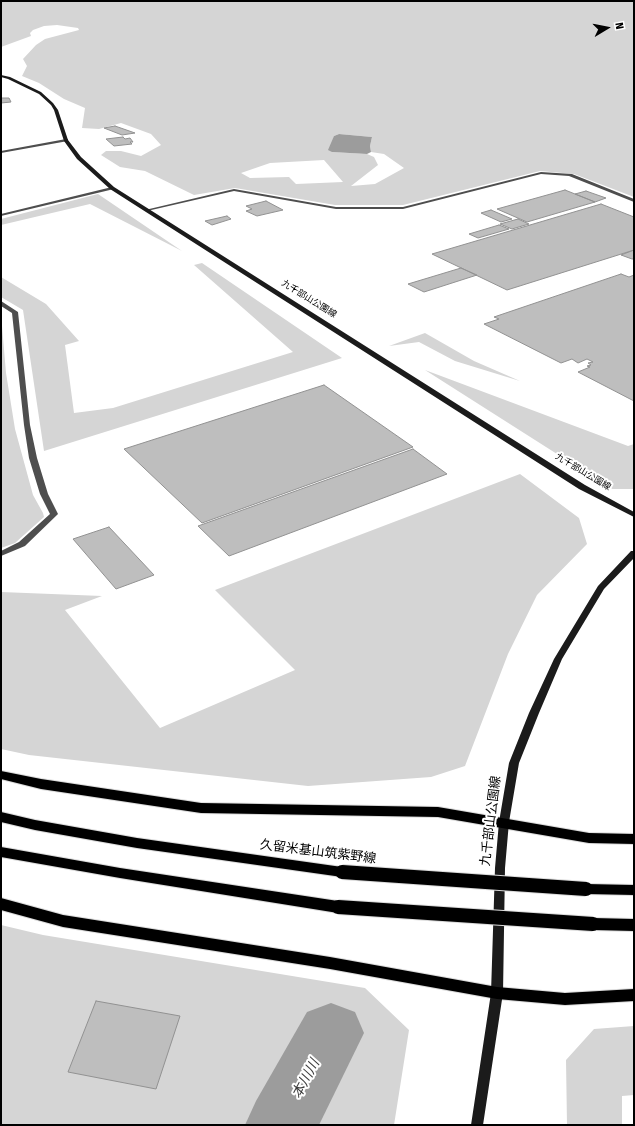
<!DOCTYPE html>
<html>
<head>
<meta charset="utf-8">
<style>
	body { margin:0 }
	#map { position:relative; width:635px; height:1126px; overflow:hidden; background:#fff; font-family:"Fira Sans Condensed",sans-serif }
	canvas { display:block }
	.frame { position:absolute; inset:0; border:2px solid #000; pointer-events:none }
	.north { position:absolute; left:587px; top:8px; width:40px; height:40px; -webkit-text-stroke:3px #fff; paint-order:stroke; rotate:80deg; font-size:11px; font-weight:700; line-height:16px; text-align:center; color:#000 }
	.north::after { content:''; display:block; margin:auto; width:14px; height:18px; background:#000; clip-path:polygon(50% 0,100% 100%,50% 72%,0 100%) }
</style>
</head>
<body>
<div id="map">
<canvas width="635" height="1126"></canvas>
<div class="frame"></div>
<div class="north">N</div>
</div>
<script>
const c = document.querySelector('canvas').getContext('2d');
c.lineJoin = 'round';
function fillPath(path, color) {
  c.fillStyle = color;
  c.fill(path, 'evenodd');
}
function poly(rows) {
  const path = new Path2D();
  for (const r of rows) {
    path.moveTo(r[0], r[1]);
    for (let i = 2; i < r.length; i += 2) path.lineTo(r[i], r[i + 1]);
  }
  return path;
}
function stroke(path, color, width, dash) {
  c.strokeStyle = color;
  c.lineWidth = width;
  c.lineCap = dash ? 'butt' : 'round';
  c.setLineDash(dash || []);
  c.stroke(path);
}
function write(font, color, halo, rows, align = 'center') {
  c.font = font + ' "Fira Sans Condensed","Noto Sans JP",sans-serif';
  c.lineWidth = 4;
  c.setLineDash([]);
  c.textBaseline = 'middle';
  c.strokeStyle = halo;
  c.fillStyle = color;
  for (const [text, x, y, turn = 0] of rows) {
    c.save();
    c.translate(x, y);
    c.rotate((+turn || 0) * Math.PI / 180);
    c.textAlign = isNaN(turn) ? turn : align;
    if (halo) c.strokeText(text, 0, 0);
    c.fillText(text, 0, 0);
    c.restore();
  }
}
fillPath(poly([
	[1,1,634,1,634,197,574,174,540,171,403,205,335,205,235,188,194,195,145,171,120,167,101,155,106,151,121,151,141,156,161,145,151,134,121,123,99,129,82,128,85,108,64,99,39,83,22,76,27,66,23,59,36,45,45,39,79,30,78,28,57,25,44,26,33,30,30,33,31,36,1,47],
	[339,134,372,137,370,146,371,152,384,154,404,168,375,184,351,186,378,165,374,157,367,154,332,152,334,136],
	[324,160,343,182,296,184,289,177,250,178,241,173,270,163],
	[98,194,182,251,90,204,1,225,1,219],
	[202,263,342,358,44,451,23,310,1,297,1,277,46,304,79,341,65,345,74,413,113,408,293,352,194,265],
	[1,314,6,373,15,429,33,495,43,513,44,517,15,543,1,548],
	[425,333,474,361,520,381,455,361,419,342,389,346],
	[425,370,628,446,634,444,634,489,612,489],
	[520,474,579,518,587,544,537,595,508,654,465,766,431,777,308,786,29,755,1,749,1,592,102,596,65,610,160,728,295,670,215,590],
	[1,925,43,935,365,988,409,1030,394,1125,1,1125],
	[634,1026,634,1095,622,1096,622,1125,567,1125,566,1060,594,1029]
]), '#d5d5d5');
fillPath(poly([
	[339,134,372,137,370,146,371,152,367,154,332,152,328,150,334,136]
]), '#9c9c9c');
fillPath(poly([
	[331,1003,355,1012,364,1033,319,1125,245,1125,256,1101,307,1012,331,1003]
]), '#9c9c9c');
const building = poly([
	[1,98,9,98,11,102,1,103,1,98],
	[115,126,135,133,122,135,104,128,115,126],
	[123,137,125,139,130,138,133,142,130,142,132,144,114,146,106,139,123,137],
	[565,190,595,202,527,222,497,209,565,190],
	[586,191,606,198,595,202,575,194,586,191],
	[266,201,283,210,257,216,246,211,252,209,246,206,266,201],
	[601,204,634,217,634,250,507,290,432,254,601,204],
	[491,210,512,219,501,222,481,213,491,210],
	[227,216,231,219,212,225,205,221,227,216],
	[518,219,529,224,512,229,500,224,518,219],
	[499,225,509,229,478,238,469,234,499,225],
	[634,250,634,259,632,259,621,255,634,250],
	[461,268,477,275,424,292,408,284,461,268],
	[621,274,629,277,634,275,634,401,578,372,590,367,587,366,591,365,588,363,593,362,587,359,578,363,572,359,561,363,484,324,499,319,494,317,621,274],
	[324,385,413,447,202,523,124,449,324,385],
	[413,449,447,474,229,556,198,526,413,449],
	[109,527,154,575,116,589,73,539,109,527],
	[96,1001,180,1016,156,1089,68,1072,96,1001]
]);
fillPath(building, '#bebebe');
stroke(building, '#929292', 1);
const primary = poly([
	[1,771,41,779,201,803,438,807,589,833,634,834,634,844,589,843,438,817,201,813,41,789,1,779,1,771],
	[1,812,35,820,137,838,342,867,347,868,349,872,347,876,342,877,137,848,35,830,1,822,1,812],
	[1,847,120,868,338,901,343,903,345,907,343,911,338,913,120,878,1,857,1,847],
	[586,884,634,885,634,895,586,894,581,893,579,889,581,885,586,884],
	[1,898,63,915,330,957,497,987,565,993,634,989,634,1001,565,1005,497,999,330,969,63,927,1,910,1,898],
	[593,918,634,919,634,931,593,930,588,928,586,924,588,920,593,918]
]);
stroke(primary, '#dbdbdb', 2);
fillPath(poly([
	[66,139,68,139,68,141,1,153,1,151,66,139],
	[541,172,572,174,634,199,634,202,569,176,541,174,403,209,336,209,234,191,147,211,145,210,234,189,336,207,403,207,541,172],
	[112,187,114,188,114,189,1,216,1,214,112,187],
	[1,301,18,312,30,425,37,458,48,494,58,514,25,546,1,556,1,551,19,542,50,514,40,494,29,458,24,425,12,313,1,306,1,301]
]), '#4e4e4e');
fillPath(poly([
	[1,75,10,77,41,92,53,103,58,110,68,140,81,157,114,187,585,485,634,512,634,517,579,489,110,189,77,159,64,141,54,110,51,105,39,94,8,79,1,77,1,75],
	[631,551,634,551,634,558,604,589,562,659,539,713,519,763,509,822,505,868,503,993,483,1125,471,1125,491,993,495,868,499,822,509,763,529,713,554,659,598,586,631,551]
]), '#1b1b1b');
fillPath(primary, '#000');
const primaryBridge = poly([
	[342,872,586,889],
	[338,907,593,924]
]);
stroke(primaryBridge, '#dbdbdb', 16, []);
stroke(primaryBridge, '#000', 14);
write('9px', '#000', '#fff', [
	["九千部山公園線",309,299,32],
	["九千部山公園線",583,472,31]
]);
write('13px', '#000', '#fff', [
	["九千部山公園線",491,821,-83],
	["久留米基山筑紫野線",318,852,7]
]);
write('italic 14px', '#3d3d3d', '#fff', [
	["本川川",306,1079,-62]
]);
</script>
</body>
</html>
